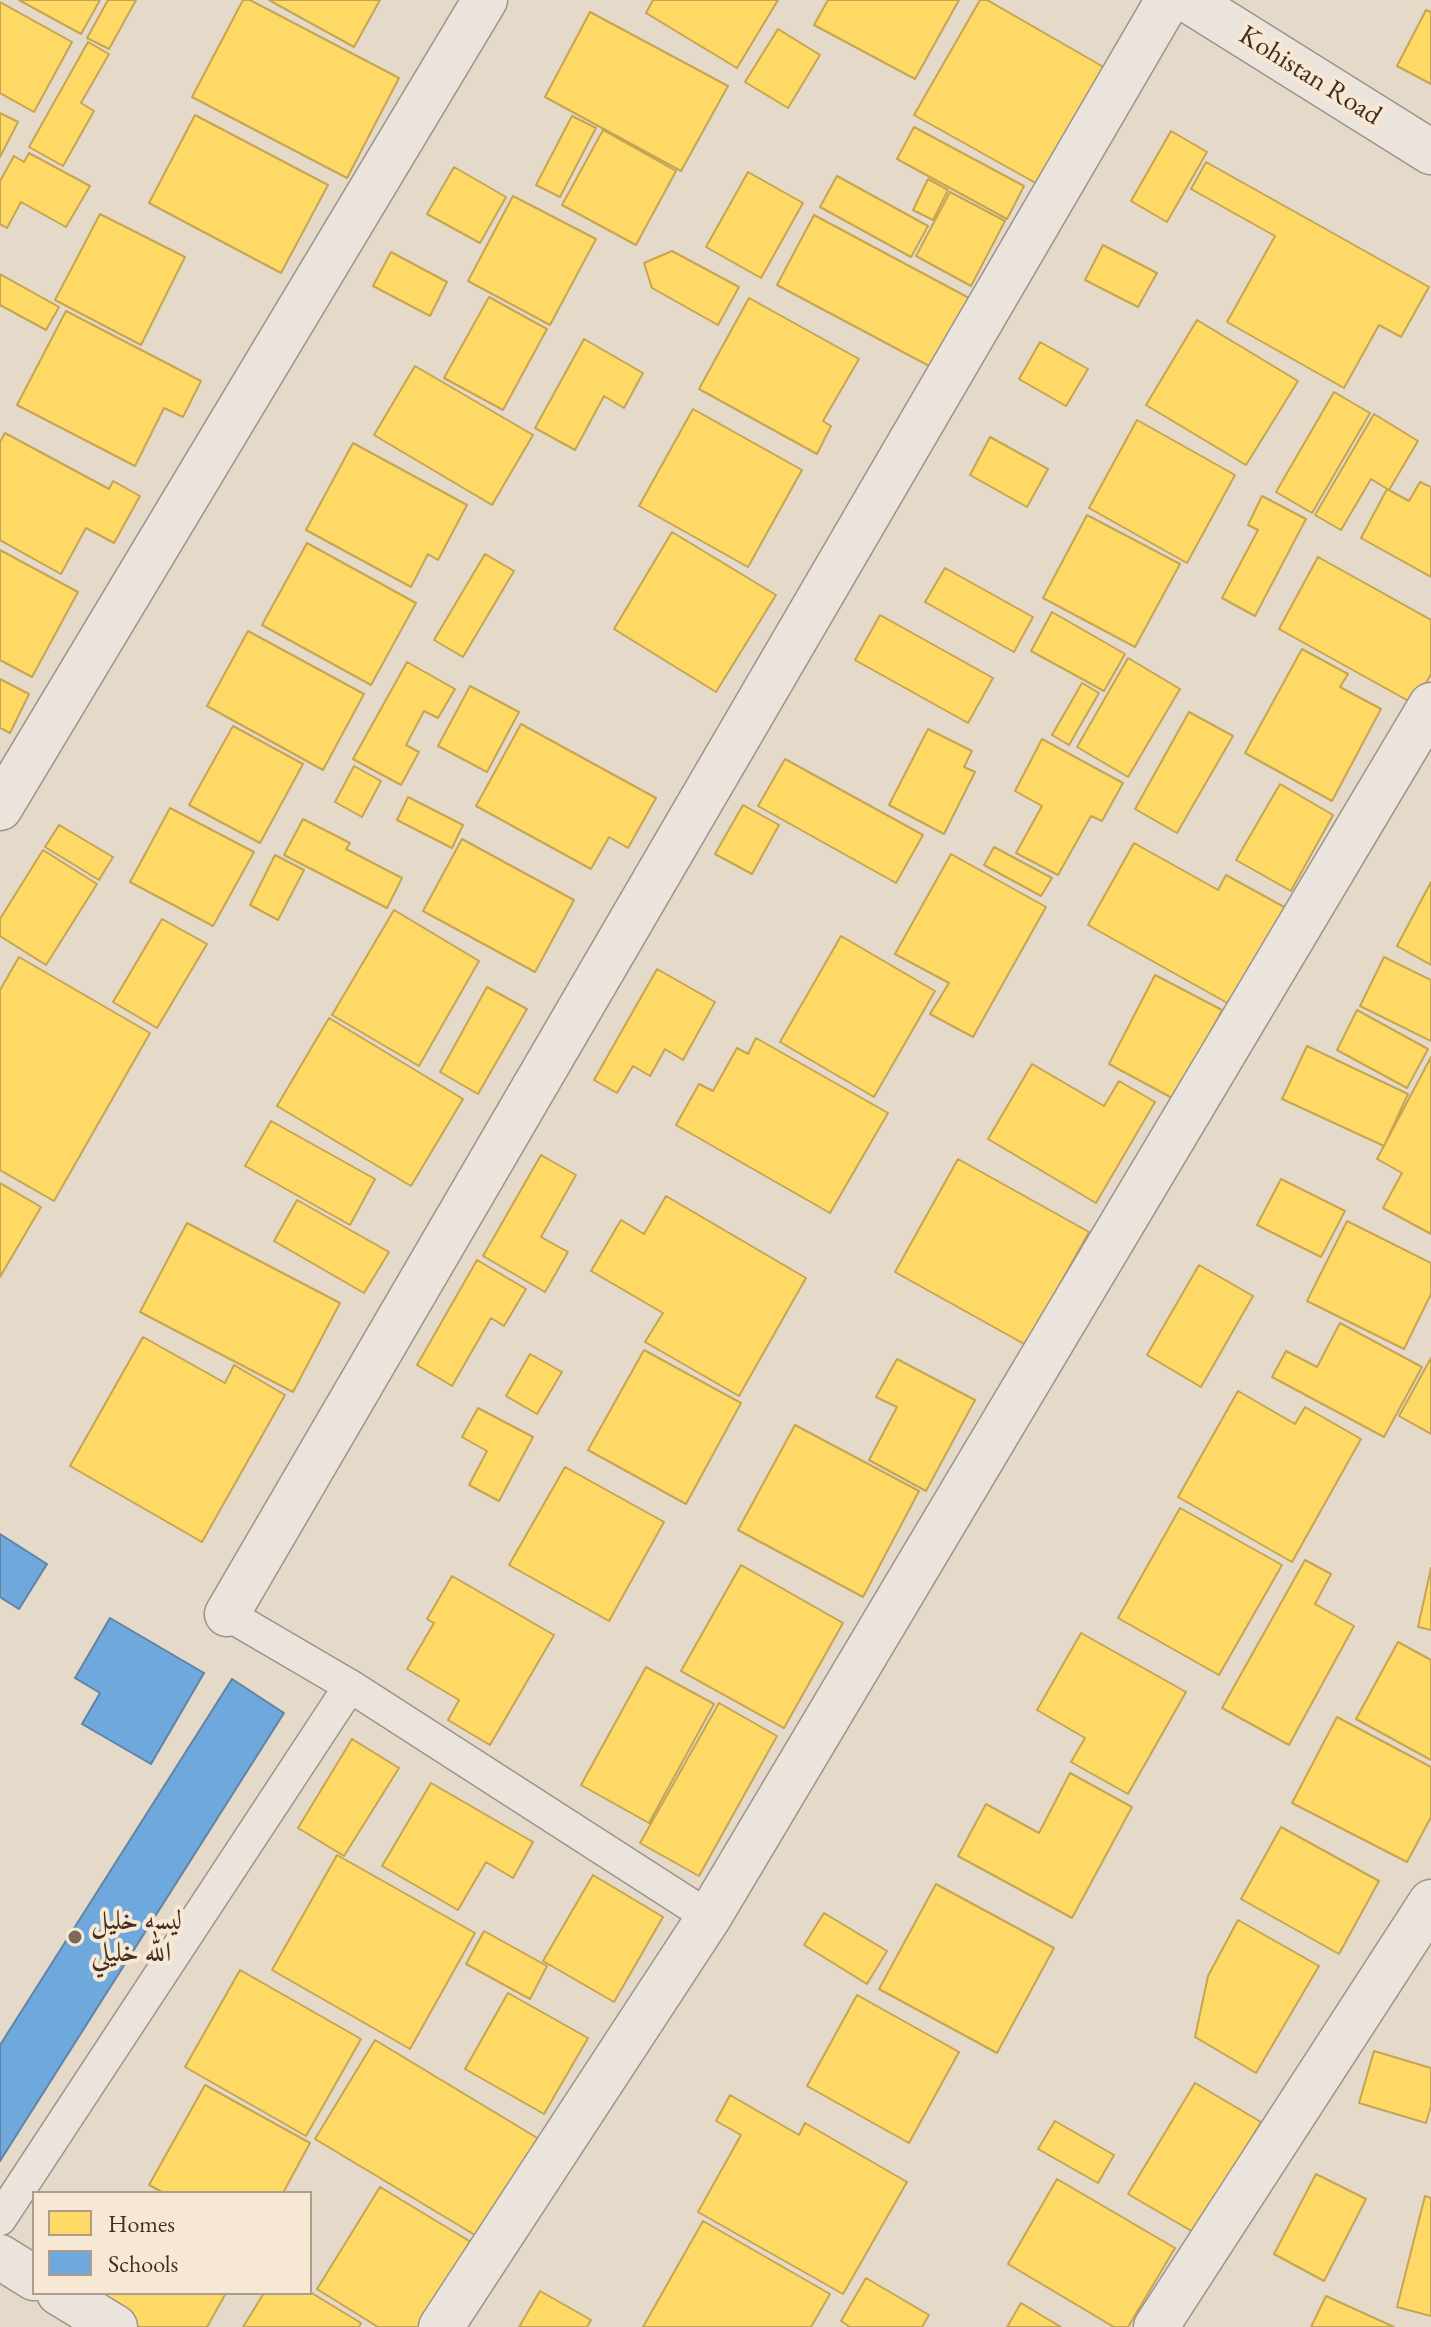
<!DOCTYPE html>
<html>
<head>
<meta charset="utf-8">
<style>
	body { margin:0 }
	#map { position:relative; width:1431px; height:2327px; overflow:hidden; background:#e5d9c9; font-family:"EB Garamond",serif }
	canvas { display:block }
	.legend { position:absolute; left:32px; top:2191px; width:280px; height:104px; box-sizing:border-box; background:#f7e8d3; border:2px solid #ae9d8d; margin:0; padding:10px 14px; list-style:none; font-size:24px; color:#412d23 }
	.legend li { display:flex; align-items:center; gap:16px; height:40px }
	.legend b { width:40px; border:2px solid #ae9d8d }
</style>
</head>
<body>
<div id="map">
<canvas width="1431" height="2327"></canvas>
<ul class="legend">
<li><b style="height:22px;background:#ffd966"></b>Homes</li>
<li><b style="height:22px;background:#6fa8dc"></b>Schools</li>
</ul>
</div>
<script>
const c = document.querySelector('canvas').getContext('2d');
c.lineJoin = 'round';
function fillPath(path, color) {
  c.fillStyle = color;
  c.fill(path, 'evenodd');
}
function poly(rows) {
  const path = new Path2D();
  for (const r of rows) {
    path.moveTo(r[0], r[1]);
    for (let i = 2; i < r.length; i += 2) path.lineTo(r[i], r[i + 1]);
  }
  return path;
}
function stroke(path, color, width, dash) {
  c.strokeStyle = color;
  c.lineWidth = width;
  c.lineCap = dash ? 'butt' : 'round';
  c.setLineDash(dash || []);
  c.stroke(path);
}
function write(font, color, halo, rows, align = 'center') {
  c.font = font + ' "EB Garamond",Amiri,serif';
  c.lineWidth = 8;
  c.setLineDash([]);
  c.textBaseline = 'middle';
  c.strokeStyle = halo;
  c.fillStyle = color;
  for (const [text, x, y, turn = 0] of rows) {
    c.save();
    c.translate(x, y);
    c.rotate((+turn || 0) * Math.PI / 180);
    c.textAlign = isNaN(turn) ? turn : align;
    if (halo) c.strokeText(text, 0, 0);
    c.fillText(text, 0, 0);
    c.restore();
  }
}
const homes = poly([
	[19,0,100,0,81,34,19,0],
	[108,0,136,0,109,49,87,38,108,0],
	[243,0,250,0,399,78,347,178,192,97,243,0],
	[269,0,380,0,354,47,269,0],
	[653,0,778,0,737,68,646,13,653,0],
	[828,0,959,0,915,79,814,25,828,0],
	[980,0,987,0,1107,69,1041,186,914,115,980,0],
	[0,2,72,42,34,112,0,93,0,2],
	[1426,10,1431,12,1431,84,1397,66,1426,10],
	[590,12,728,86,681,171,545,97,590,12],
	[778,29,820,55,788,108,745,82,778,29],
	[88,42,109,54,81,103,94,111,63,166,29,147,88,42],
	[0,113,18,122,0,157,0,113],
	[195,115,328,185,281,273,149,203,195,115],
	[572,116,596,128,560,197,536,185,572,116],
	[914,127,1024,186,1007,219,897,159,914,127],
	[603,130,676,171,636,245,562,205,603,130],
	[1171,131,1207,152,1167,222,1131,201,1171,131],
	[29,153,90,186,66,227,21,202,7,228,0,224,0,181,14,156,24,162,29,153],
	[1206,162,1429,287,1401,337,1379,325,1344,388,1227,322,1275,236,1191,189,1206,162],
	[454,167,506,197,480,243,427,214,454,167],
	[748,172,803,203,761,278,706,247,748,172],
	[837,176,928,226,911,257,820,207,837,176],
	[928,179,948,190,933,220,913,210,928,179],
	[950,192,1005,221,971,286,916,256,950,192],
	[513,196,596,239,550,325,468,281,513,196],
	[100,214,185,257,141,345,55,300,100,214],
	[814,215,969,298,931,367,777,285,814,215],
	[1103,245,1157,273,1138,307,1085,280,1103,245],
	[672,251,739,287,718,325,652,288,644,263,672,251],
	[391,252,447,282,430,316,373,286,391,252],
	[0,274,59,307,46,330,0,305,0,274],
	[489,297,547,329,503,410,444,378,489,297],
	[749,298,859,359,823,421,831,426,817,454,699,389,749,298],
	[66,311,201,381,183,417,164,408,135,466,17,405,66,311],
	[1197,320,1298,381,1246,465,1146,405,1197,320],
	[584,339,643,373,624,408,604,396,575,450,535,428,584,339],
	[1040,342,1088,369,1066,406,1019,379,1040,342],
	[415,366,533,435,492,505,374,435,415,366],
	[1334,392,1370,413,1312,513,1276,492,1334,392],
	[693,409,802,470,748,567,639,506,693,409],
	[1374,414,1418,441,1389,490,1371,479,1341,530,1315,515,1374,414],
	[1137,420,1235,475,1187,563,1089,508,1137,420],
	[5,433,109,489,113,481,140,496,114,543,86,528,61,574,0,540,0,442,5,433],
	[990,437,1048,469,1027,507,970,475,990,437],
	[353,443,467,505,438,560,428,554,411,587,306,530,353,443],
	[1420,482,1431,487,1431,577,1361,538,1387,489,1409,501,1420,482],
	[1262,496,1306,519,1255,616,1222,598,1258,530,1248,525,1262,496],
	[1087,515,1180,564,1135,647,1043,598,1087,515],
	[672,532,776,595,716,692,614,629,672,532],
	[307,543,416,603,371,685,262,625,307,543],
	[0,550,78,592,32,677,0,660,0,550],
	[485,554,514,571,463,657,434,640,485,554],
	[1318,557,1431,620,1431,674,1414,704,1279,629,1318,557],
	[945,568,1033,617,1014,652,925,602,945,568],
	[1052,612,1125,654,1104,691,1031,651,1052,612],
	[880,615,993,678,968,723,855,660,880,615],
	[248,631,364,694,323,770,207,706,248,631],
	[1302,649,1348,674,1340,687,1381,709,1332,801,1245,753,1302,649],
	[1128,658,1180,689,1128,777,1077,747,1128,658],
	[407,662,455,689,438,718,424,711,406,745,419,752,401,785,353,759,407,662],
	[0,679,29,694,10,733,0,728,0,679],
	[1082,683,1099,693,1069,745,1052,735,1082,683],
	[470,686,519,712,487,772,438,746,470,686],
	[1189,712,1233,736,1177,833,1135,809,1189,712],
	[521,724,656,798,628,848,609,837,591,869,476,806,521,724],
	[233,726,303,764,260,843,189,805,233,726],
	[928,729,972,751,964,767,975,772,944,834,889,805,928,729],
	[1042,739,1123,783,1102,821,1091,816,1058,875,1016,853,1042,806,1015,791,1042,739],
	[785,759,923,835,896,883,758,806,785,759],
	[354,766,381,781,362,817,335,802,354,766],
	[1280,784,1333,815,1291,891,1236,860,1280,784],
	[408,797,463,825,452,848,397,820,408,797],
	[743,805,779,825,752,874,715,854,743,805],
	[170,808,254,852,213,926,130,882,170,808],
	[303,819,350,843,346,849,402,878,387,908,284,855,303,819],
	[59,825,113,857,99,880,45,847,59,825],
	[462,839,574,900,535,972,423,911,462,839],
	[1134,843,1218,890,1226,875,1286,908,1231,1005,1088,925,1134,843],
	[994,847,1052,878,1041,896,984,865,994,847],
	[43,850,97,884,46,965,0,936,0,919,43,850],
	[951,854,1046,907,973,1037,930,1014,949,983,895,954,951,854],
	[275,855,304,870,278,920,250,905,275,855],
	[1431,882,1431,965,1397,946,1431,882],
	[394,910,479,961,419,1066,332,1015,394,910],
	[162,919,207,944,157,1028,113,1002,162,919],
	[841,936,935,991,874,1097,780,1042,841,936],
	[19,957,150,1033,54,1201,0,1170,0,990,19,957],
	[1384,957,1431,980,1431,1041,1360,1006,1384,957],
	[657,969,715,1002,683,1060,665,1049,650,1076,633,1066,617,1093,594,1080,657,969],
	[1155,975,1222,1010,1176,1100,1109,1064,1155,975],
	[487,987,527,1009,478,1094,440,1072,487,987],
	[1357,1010,1428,1049,1407,1088,1337,1050,1357,1010],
	[329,1018,463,1099,411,1186,277,1106,329,1018],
	[756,1038,888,1113,830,1213,676,1125,699,1084,713,1091,737,1048,748,1054,756,1038],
	[1307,1046,1408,1094,1384,1146,1282,1099,1307,1046],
	[1431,1057,1431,1234,1383,1208,1402,1173,1377,1159,1431,1057],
	[1032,1064,1104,1106,1119,1081,1155,1102,1096,1203,988,1139,1032,1064],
	[271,1121,375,1179,350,1225,245,1166,271,1121],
	[541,1155,576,1175,541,1237,568,1252,545,1292,483,1256,541,1155],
	[958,1159,1089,1232,1026,1345,895,1272,958,1159],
	[1281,1179,1345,1211,1321,1257,1257,1225,1281,1179],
	[0,1183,41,1207,0,1277,0,1183],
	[666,1196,806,1278,739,1396,645,1342,663,1313,591,1271,621,1220,644,1234,666,1196],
	[297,1200,389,1252,364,1293,274,1241,297,1200],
	[1347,1221,1431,1263,1431,1294,1404,1349,1307,1301,1347,1221],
	[187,1223,340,1303,293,1392,140,1312,187,1223],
	[477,1260,526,1289,504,1326,491,1318,452,1386,417,1365,477,1260],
	[1199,1265,1253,1296,1201,1387,1147,1355,1199,1265],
	[1340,1323,1422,1367,1384,1437,1272,1377,1286,1351,1317,1367,1340,1323],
	[143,1337,225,1383,234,1365,285,1395,202,1542,70,1466,143,1337],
	[644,1350,741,1403,686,1504,588,1450,644,1350],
	[530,1354,562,1372,537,1414,506,1396,530,1354],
	[1431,1358,1431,1434,1399,1416,1431,1358],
	[897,1359,975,1400,926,1491,869,1460,897,1407,876,1397,897,1359],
	[1238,1391,1295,1424,1305,1407,1361,1439,1292,1562,1178,1497,1238,1391],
	[478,1408,533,1437,499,1501,469,1485,487,1451,462,1437,478,1408],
	[795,1425,919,1491,863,1597,738,1530,795,1425],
	[565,1467,664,1522,609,1621,509,1565,565,1467],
	[1180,1508,1282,1565,1219,1675,1118,1618,1180,1508],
	[1305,1560,1331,1574,1315,1604,1354,1626,1289,1745,1222,1708,1305,1560],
	[741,1565,843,1623,784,1728,681,1671,741,1565],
	[1431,1568,1431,1630,1418,1627,1431,1568],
	[452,1576,554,1635,490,1745,448,1720,459,1700,407,1669,434,1623,427,1619,452,1576],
	[1081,1633,1186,1692,1128,1794,1071,1762,1085,1738,1037,1710,1081,1633],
	[1398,1642,1431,1660,1431,1760,1356,1719,1398,1642],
	[646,1667,714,1704,649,1823,581,1785,646,1667],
	[719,1703,777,1736,699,1876,640,1843,719,1703],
	[1337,1717,1431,1767,1431,1817,1407,1862,1292,1803,1337,1717],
	[352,1739,399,1768,344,1856,298,1828,352,1739],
	[1070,1773,1132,1807,1072,1918,958,1856,986,1804,1039,1833,1070,1773],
	[431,1783,533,1842,513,1878,486,1862,458,1910,382,1866,431,1783],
	[1281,1827,1379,1881,1339,1954,1241,1899,1281,1827],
	[337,1855,475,1933,410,2049,272,1970,337,1855],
	[593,1875,663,1917,614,2002,543,1961,593,1875],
	[936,1884,1054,1948,997,2053,879,1989,936,1884],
	[824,1913,887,1951,867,1984,804,1945,824,1913],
	[1238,1920,1319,1966,1256,2073,1195,2037,1208,1976,1238,1920],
	[484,1931,547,1966,530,1999,466,1964,484,1931],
	[240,1970,361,2039,306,2136,185,2067,240,1970],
	[508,1993,588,2038,544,2114,465,2069,508,1993],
	[857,1995,959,2052,909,2143,807,2086,857,1995],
	[375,2040,539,2139,480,2238,315,2139,375,2040],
	[1374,2051,1431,2068,1431,2106,1426,2123,1359,2103,1374,2051],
	[1195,2083,1261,2122,1195,2233,1128,2194,1195,2083],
	[205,2085,310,2143,283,2193,164,2193,149,2185,205,2085],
	[730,2095,799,2135,805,2123,907,2182,843,2294,698,2212,741,2135,716,2121,730,2095],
	[1055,2121,1114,2155,1098,2183,1038,2149,1055,2121],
	[1316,2174,1366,2199,1324,2281,1274,2254,1316,2174],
	[1057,2179,1175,2248,1128,2327,1114,2327,1008,2264,1057,2179],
	[380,2187,476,2245,425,2327,378,2327,317,2289,380,2187],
	[1425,2196,1431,2198,1431,2316,1397,2307,1425,2196],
	[703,2221,830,2294,811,2327,643,2327,703,2221],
	[866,2278,929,2315,922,2327,850,2327,841,2321,866,2278],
	[540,2291,591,2320,587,2327,519,2327,540,2291],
	[310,2292,361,2323,359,2327,243,2327,264,2293,310,2292],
	[105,2293,226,2293,207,2327,137,2327,98,2305,105,2293],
	[1326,2296,1394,2327,1311,2327,1326,2296],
	[1021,2303,1061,2327,1007,2327,1021,2303]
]);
fillPath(homes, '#ffd966');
stroke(homes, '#c6a552', 2);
const schools = poly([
	[0,1534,47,1564,19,1609,0,1597,0,1534],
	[110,1618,204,1673,151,1764,82,1724,100,1693,75,1678,110,1618],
	[232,1679,284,1713,0,2161,0,2045,232,1679]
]);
fillPath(schools, '#6fa8dc');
stroke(schools, '#6183a4', 2);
const service = poly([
	[227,1614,350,1686,709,1917],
	[0,2219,350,1686]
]);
const minor = poly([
	[1188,0,1431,152],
	[0,808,485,0],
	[227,1614,1168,0],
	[0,2257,34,2278],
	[59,2293,115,2327],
	[441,2327,709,1917,1431,705],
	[1156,2327,1431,1902]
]);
stroke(service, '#9c9389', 35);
stroke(minor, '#9c9389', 47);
stroke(service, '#eae4dc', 32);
stroke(minor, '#eae4dc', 44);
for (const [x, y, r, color] of [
	[75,1937,8,"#7a695d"]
]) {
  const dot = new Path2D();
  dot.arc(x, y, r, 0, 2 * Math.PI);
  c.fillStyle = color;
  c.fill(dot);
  stroke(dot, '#f7e8d3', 3);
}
write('28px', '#412d23', '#f7e8d3', [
	["Kohistan Road",1310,76,32]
]);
write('28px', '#412d23', '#f7e8d3', [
	["ليسه خليل",91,1921],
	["الله خليلي",91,1953]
], 'left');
</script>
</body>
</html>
